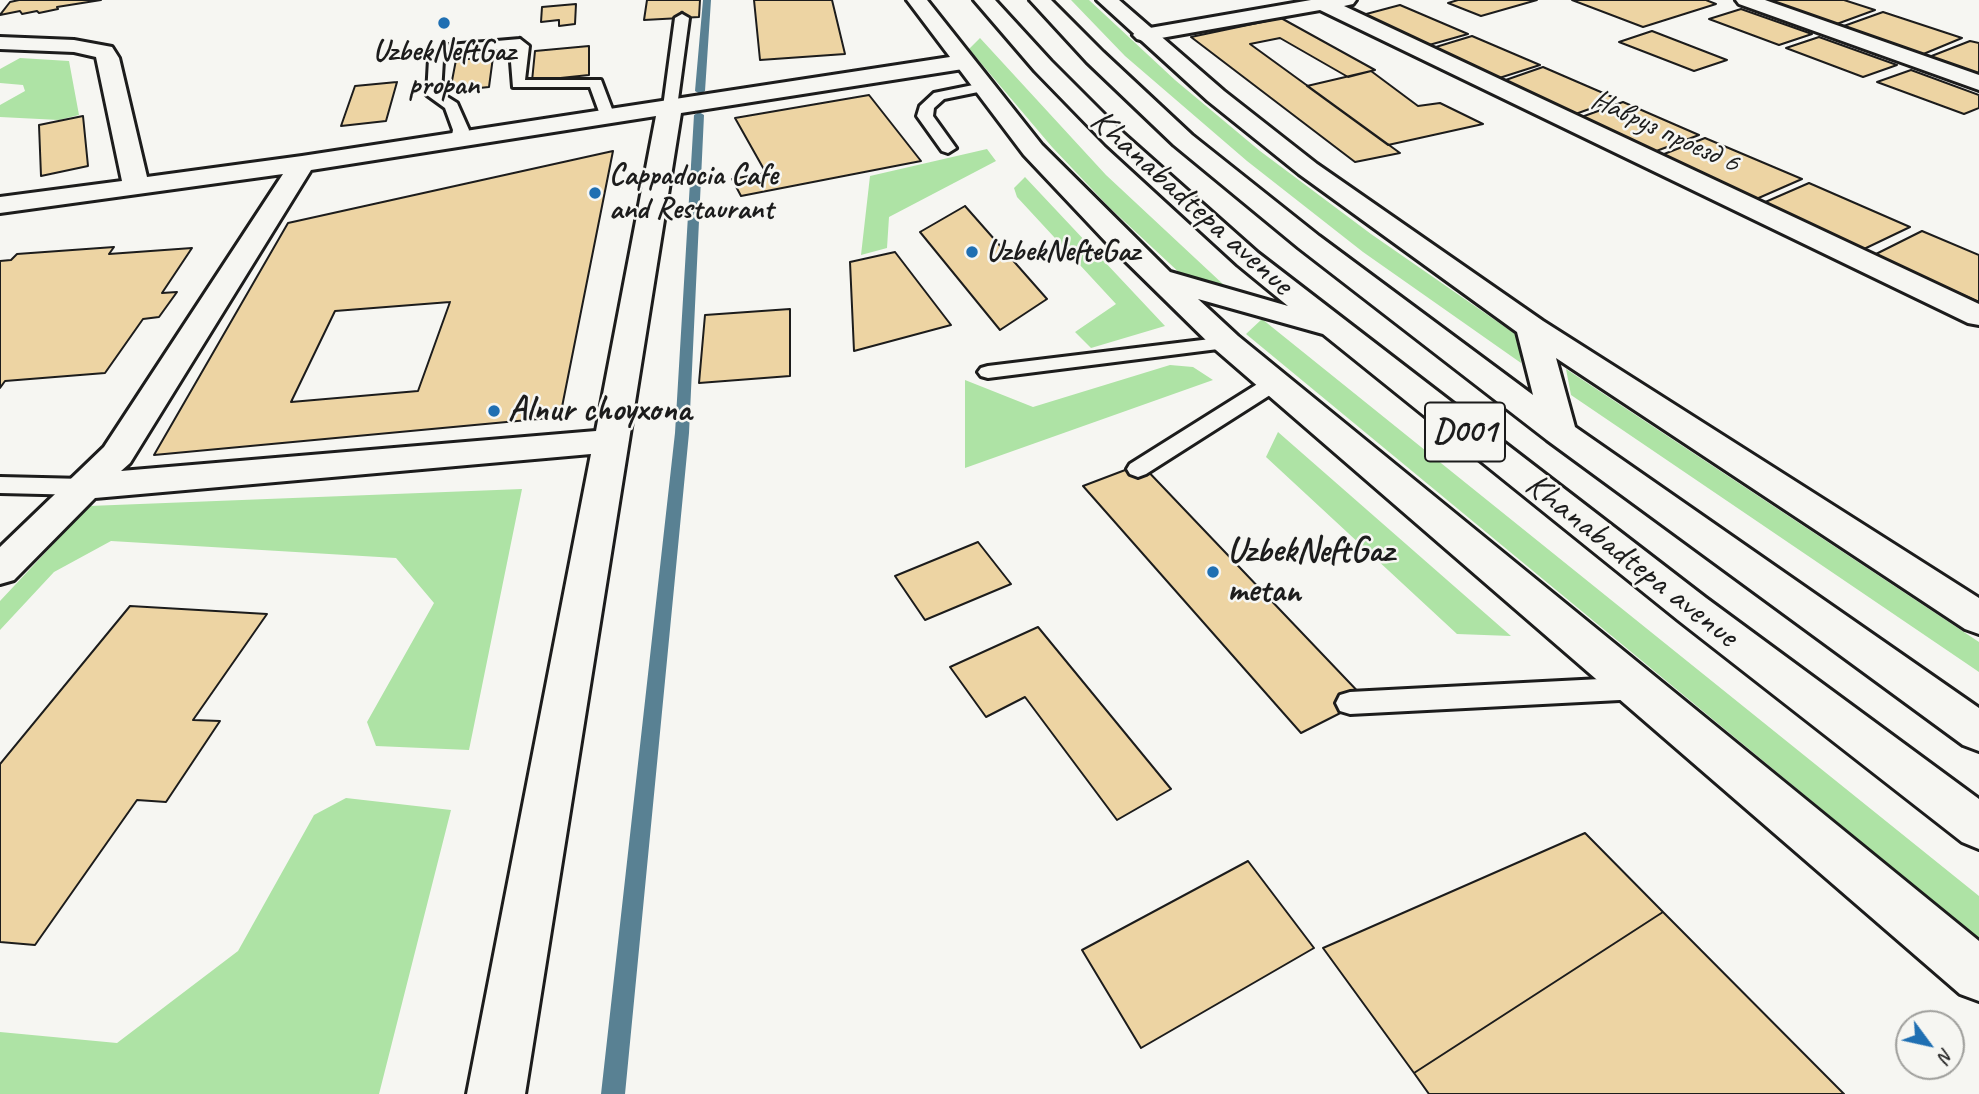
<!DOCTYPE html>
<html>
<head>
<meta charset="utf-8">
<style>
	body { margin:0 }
	#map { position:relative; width:1979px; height:1094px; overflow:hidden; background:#f6f6f2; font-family:Caveat,sans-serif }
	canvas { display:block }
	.north { position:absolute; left:1895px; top:1010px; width:70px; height:70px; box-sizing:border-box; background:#f6f6f2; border:2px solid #9f9f9c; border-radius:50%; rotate:123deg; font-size:19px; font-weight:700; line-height:28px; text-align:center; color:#1c1c1c }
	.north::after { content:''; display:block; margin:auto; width:24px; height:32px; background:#1f6fb2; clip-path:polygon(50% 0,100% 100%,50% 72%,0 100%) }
</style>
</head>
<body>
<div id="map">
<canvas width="1979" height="1094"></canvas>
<div class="north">N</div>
</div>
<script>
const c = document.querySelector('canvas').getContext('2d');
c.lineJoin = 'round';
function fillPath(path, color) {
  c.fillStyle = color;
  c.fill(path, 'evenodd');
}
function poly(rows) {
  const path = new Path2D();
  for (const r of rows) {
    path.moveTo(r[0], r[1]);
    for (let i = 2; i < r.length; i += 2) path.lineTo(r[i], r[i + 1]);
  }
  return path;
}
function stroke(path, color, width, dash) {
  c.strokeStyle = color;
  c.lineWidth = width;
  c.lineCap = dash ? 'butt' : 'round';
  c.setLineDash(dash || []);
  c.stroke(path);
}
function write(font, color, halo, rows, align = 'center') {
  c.font = font + ' Caveat,sans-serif';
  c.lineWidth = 5;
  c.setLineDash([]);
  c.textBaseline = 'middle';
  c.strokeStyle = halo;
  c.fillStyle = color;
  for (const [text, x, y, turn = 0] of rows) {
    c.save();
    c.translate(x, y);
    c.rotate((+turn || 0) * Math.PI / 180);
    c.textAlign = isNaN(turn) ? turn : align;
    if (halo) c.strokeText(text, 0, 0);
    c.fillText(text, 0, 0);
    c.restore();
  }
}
fillPath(poly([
	[1071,0,1089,0,1175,80,1260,151,1371,234,1518,336,1521,363,1363,252,1247,161,1125,56],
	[980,38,1106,175,1225,286,1184,277,1109,207,1052,147,969,49],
	[20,58,69,61,79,115,59,120,0,117,0,105,25,91,23,85,0,83,0,69],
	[987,149,996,161,889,217,887,248,861,255,870,176],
	[1025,177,1165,326,1091,348,1075,332,1116,304,1017,197,1014,188],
	[1262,319,1979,896,1979,939,1246,334],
	[1170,365,1193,367,1213,380,965,468,965,380,1033,407],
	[1566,369,1979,642,1979,672,1571,395],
	[1278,432,1511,636,1457,634,1266,457],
	[522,489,469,750,376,746,367,722,434,603,396,558,111,541,54,572,0,630,0,601,89,506],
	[346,798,451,810,379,1094,0,1094,0,1032,117,1043,238,951,314,815]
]), '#aee3a5');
fillPath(poly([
	[703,0,711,0,705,91,700,94,695,91,703,0],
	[699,112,704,115,689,433,625,1094,601,1094,675,433,694,115,699,112]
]), '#598193');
const building = poly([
	[19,0,101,0,57,7,58,9,39,13,37,11,22,14,20,11,0,15,10,2,19,0],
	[647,0,700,0,699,17,644,20,647,0],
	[754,0,832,0,845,54,760,60,754,0],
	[1458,0,1537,0,1481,16,1448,3,1458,0],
	[1572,0,1706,0,1716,4,1643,27,1572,0],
	[1760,0,1844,0,1875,10,1834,25,1760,0],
	[576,4,575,24,559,26,559,20,541,22,542,7,576,4],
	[1400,5,1468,34,1422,47,1355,17,1400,5],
	[1741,9,1812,34,1779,45,1709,19,1741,9],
	[1883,12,1962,38,1921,55,1841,27,1883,12],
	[1281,18,1375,70,1348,77,1280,38,1250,44,1400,153,1355,162,1191,37,1281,18],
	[1652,31,1727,60,1694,71,1619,42,1652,31],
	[1472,36,1540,65,1493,80,1426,50,1472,36],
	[1819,37,1897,65,1863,77,1786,48,1819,37],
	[1970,41,1979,43,1979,74,1929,57,1970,41],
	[589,46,589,75,532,81,535,51,589,46],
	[493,57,489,87,450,91,456,60,493,57],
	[1543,67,1617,99,1570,116,1497,83,1543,67],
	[1911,70,1979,95,1979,108,1964,114,1877,82,1911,70],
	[1371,71,1418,106,1440,103,1483,124,1388,145,1307,86,1371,71],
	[397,82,386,121,341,126,355,86,397,82],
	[869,95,921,161,741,196,732,179,766,173,735,118,869,95],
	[1623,102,1699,135,1651,153,1576,119,1623,102],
	[83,116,88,166,41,176,39,125,83,116],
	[1705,138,1802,179,1754,200,1659,156,1705,138],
	[613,151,560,417,154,455,288,223,613,151],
	[450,302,418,391,291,402,335,311,450,302],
	[1809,183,1910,227,1864,249,1763,203,1809,183],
	[965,206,1047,299,1000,330,920,232,965,206],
	[1922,231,1979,255,1979,302,1874,255,1922,231],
	[114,247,109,254,192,248,162,293,177,292,159,317,143,319,105,373,5,381,0,388,0,261,11,260,17,254,114,247],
	[895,252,951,325,854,351,850,262,895,252],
	[790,309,790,376,699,383,705,315,790,309],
	[1141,464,1366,700,1301,733,1083,486,1141,464],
	[978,542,1011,584,925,620,895,576,978,542],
	[130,606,267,614,193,720,220,721,166,802,137,800,35,945,0,942,0,764,130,606],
	[1038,627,1171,789,1117,820,1025,697,986,717,950,667,1038,627],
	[1585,833,1663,912,1414,1073,1323,948,1585,833],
	[1248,861,1314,948,1141,1048,1082,950,1248,861],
	[1663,912,1844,1094,1429,1094,1414,1073,1663,912]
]);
fillPath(building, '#edd4a3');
stroke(building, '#1c1c1c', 2);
const service = poly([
	[682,14,689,18,677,107,670,111,663,107,675,18,682,14],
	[520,39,529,46,525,80,601,80,615,117,607,122,602,120,590,87,513,87,511,62,515,48,453,53,443,60,441,93,457,103,469,130,465,143,453,143,451,140,453,130,445,108,427,95,429,59,449,45,520,39],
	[983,83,988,84,990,87,988,90,944,99,934,108,933,116,956,148,948,153,942,151,917,116,920,106,934,93,983,83],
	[1227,337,1234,339,1237,343,1234,347,988,378,981,376,978,372,981,368,988,366,1227,337],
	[1274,377,1281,378,1284,383,1281,388,1146,474,1138,477,1130,474,1127,469,1130,464,1267,378,1274,377],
	[0,477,84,479,92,481,96,487,92,493,84,495,0,493,0,477],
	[1639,677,1649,680,1653,688,1649,696,1639,699,1350,714,1340,711,1336,703,1340,695,1350,692,1639,677]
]);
const minor = poly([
	[1311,0,1356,0,1353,4,1344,6,1979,304,1979,325,1968,323,1320,10,1144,41,1137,39,1133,35,1137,31,1144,29,1311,0],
	[1736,0,1765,0,1979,75,1979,90,1739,4,1736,0],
	[0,37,74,40,112,47,119,58,147,177,302,156,963,55,971,57,974,62,971,67,963,69,681,113,525,1094,467,1094,591,454,95,498,14,580,0,584,0,547,104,447,283,174,0,213,0,197,122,181,96,57,74,52,0,49,0,37],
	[656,116,596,431,121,471,130,463,311,170,656,116]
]);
const trunk = poly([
	[907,0,927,0,1042,145,1170,272,1288,306,1238,265,1106,144,1035,71,974,0,995,0,1051,61,1124,134,1258,253,1706,598,1979,799,1979,849,1962,842,1678,620,1323,334,1198,299,1238,336,1979,941,1979,1001,1960,994,1216,350,1107,243,1024,155,907,0],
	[1030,0,1051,0,1103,52,1192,135,1319,236,1533,395,1517,332,1299,174,1208,101,1097,0,1119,0,1224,91,1317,164,1543,321,1979,598,1979,634,1965,629,1556,358,1575,427,1979,708,1979,751,1963,745,1547,440,1299,248,1174,145,1087,62,1030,0]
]);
stroke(service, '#1c1c1c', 6);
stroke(minor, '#1c1c1c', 6);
stroke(trunk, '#1c1c1c', 6);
fillPath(service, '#f6f6f2');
fillPath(minor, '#f6f6f2');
fillPath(trunk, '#f6f6f2');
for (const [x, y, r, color] of [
	[444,23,7,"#1f6fb2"],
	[595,193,7,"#1f6fb2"],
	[972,252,7,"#1f6fb2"],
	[494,411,7,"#1f6fb2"],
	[1213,572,7,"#1f6fb2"]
]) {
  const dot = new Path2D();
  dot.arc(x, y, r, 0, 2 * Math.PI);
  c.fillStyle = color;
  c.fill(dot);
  stroke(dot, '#f6f6f2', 2.5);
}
write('bold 30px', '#1c1c1c', '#f6f6f2', [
	["UzbekNeftGaz",444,52,"center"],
	["propan",444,86,"center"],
	["Cappadocia Cafe",609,176],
	["and Restaurant",609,210],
	["UzbekNefteGaz",986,252]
], 'left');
write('30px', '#1c1c1c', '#f6f6f2', [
	["Навруз проезд 6",1665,132,25]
]);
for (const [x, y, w] of [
	[1465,432,80]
]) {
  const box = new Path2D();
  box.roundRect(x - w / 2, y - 29.5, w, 59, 5);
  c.fillStyle = '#f6f6f2';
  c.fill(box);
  stroke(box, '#1c1c1c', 2);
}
write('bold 33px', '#1c1c1c', null, [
	["D001",1465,432]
]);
write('35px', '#1c1c1c', '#f6f6f2', [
	["Khanabadtepa avenue",1191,203,42],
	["Khanabadtepa avenue",1631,561,38]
]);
write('bold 35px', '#1c1c1c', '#f6f6f2', [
	["Alnur choyxona",508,411],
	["UzbekNeftGaz",1227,552],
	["metan",1227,592]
], 'left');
</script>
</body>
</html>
